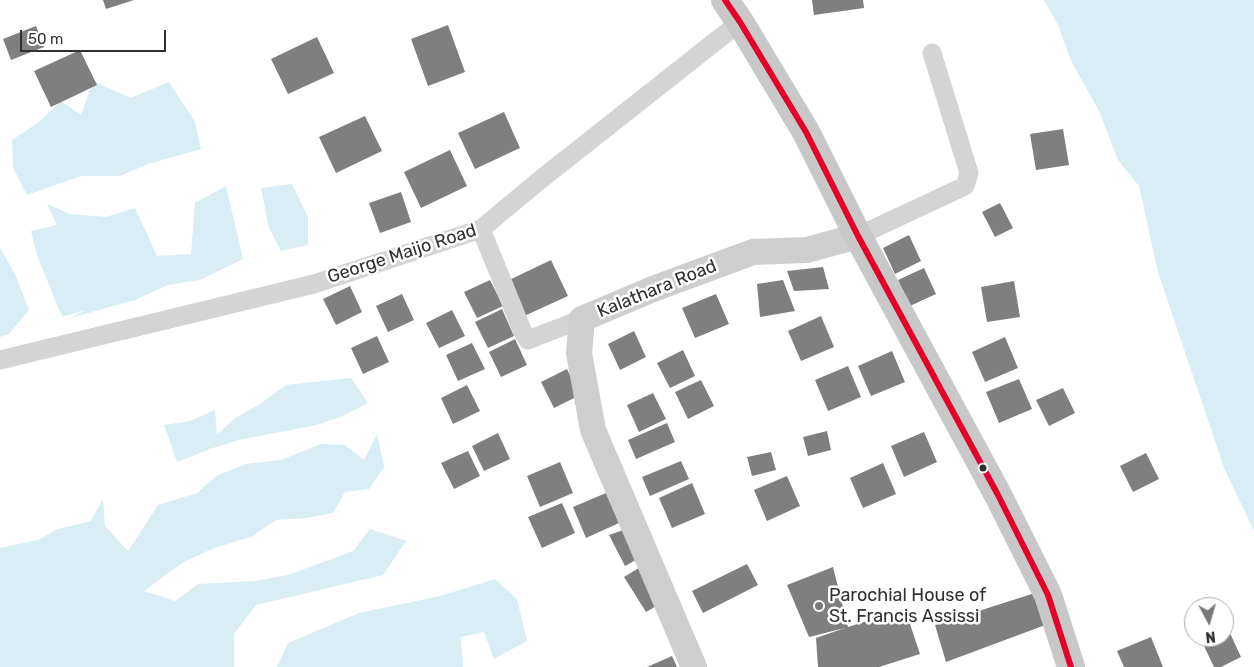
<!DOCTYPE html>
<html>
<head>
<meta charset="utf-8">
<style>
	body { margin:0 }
	#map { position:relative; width:1254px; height:667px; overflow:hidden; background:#fff; font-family:Rubik,sans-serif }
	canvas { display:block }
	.north { position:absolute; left:1184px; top:597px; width:50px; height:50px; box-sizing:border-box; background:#fff; border:1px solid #acacac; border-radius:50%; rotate:174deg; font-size:14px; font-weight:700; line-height:20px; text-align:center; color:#303030 }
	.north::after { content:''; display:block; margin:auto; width:18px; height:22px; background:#787878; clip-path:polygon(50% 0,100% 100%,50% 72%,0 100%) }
	.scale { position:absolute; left:20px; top:30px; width:146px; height:22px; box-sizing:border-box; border:2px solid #303030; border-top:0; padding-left:6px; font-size:15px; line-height:18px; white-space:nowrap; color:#303030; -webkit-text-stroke:4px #fff; paint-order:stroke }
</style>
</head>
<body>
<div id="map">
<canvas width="1254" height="667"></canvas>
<div class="north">N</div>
<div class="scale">50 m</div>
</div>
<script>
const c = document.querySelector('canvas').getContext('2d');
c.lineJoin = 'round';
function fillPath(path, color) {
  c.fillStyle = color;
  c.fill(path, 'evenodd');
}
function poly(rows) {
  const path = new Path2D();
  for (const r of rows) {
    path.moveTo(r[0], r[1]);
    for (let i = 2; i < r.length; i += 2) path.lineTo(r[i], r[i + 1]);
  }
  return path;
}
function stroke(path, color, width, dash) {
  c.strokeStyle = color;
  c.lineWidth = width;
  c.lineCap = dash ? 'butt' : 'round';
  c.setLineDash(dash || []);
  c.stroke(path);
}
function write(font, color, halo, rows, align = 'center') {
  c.font = font + ' Rubik,sans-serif';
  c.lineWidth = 5;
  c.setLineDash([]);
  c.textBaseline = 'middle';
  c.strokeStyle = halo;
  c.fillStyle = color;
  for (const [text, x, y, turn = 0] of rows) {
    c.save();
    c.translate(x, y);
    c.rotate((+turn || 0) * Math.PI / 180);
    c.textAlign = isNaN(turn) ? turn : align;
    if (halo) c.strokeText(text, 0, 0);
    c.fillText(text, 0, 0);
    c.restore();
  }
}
fillPath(poly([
	[1044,0,1254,0,1254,531,1224,468,1158,272,1139,186,1118,160,1099,111,1071,61,1058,25],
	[93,81,131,98,169,82,195,122,201,149,148,164,120,176,81,176,27,195,13,168,12,140,39,122,61,101,81,115],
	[292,184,308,217,308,245,281,251,269,228,261,188],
	[226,186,243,259,200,280,168,285,135,300,70,318,86,310,62,317,37,255,31,231,57,225,47,204,70,214,106,217,135,208,157,256,191,254,195,203],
	[0,248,15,274,29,310,9,334,0,337],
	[351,378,368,403,343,416,316,425,239,440,213,448,177,462,164,425,190,421,215,410,217,434,237,417,260,404,286,385],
	[377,434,384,467,369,489,345,492,333,513,306,518,276,520,251,537,214,548,182,563,144,591,175,601,198,584,255,581,288,575,353,551,370,529,406,541,383,575,256,605,234,634,234,667,0,667,0,548,38,540,58,529,91,521,103,499,105,526,128,551,158,505,197,493,216,476,246,464,281,460,321,444,345,445,364,460],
	[495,579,517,599,527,641,494,659,484,632,461,637,463,667,277,667,288,643,359,613,440,596]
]), '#d8edf4');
fillPath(poly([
	[103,0,134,0,106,9],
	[812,0,863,0,864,8,814,15],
	[448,25,465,72,428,86,411,39],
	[36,26,44,47,11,60,3,39],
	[317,37,334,73,288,94,271,59],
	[80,50,97,85,51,107,34,71],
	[504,112,520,148,475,169,458,133],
	[365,116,382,151,336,173,319,137],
	[1063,129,1069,165,1036,170,1030,134],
	[450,150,467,186,421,208,404,172],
	[401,192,411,222,380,233,369,203],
	[1000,203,1013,228,995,237,982,212],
	[909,235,921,261,895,274,883,248],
	[551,260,568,296,522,317,505,282],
	[823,267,829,289,794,291,787,271],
	[924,268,936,294,910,306,898,280],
	[490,280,503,306,477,318,464,292],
	[783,280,795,311,760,317,757,284],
	[1014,281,1020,317,987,322,981,287],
	[350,286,362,312,336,325,323,299],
	[402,294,414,320,388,332,376,306],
	[716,294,729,324,695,338,682,308],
	[502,309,514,336,488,348,475,322],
	[452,310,465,336,439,348,426,323],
	[821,316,834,347,801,361,788,331],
	[634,331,646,357,620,370,608,344],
	[377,336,389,362,363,374,351,348],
	[1005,337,1018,368,985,382,972,352],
	[515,339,527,365,501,377,489,352],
	[472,343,485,369,458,381,446,355],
	[683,350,695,376,670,388,657,363],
	[892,351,905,382,871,396,858,366],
	[848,366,861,397,828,411,815,380],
	[567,369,580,395,554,408,541,382],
	[1019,379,1032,409,999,423,986,392],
	[701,380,714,406,688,419,675,392],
	[467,385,480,411,453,424,441,398],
	[1063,388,1075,413,1049,426,1036,400],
	[653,393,666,419,639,432,627,405],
	[667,423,675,442,636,459,628,440],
	[827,431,831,450,808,456,803,437],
	[924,432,937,462,904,477,891,446],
	[498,433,510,459,484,471,472,446],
	[468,451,480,476,454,489,441,463],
	[771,452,776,470,752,476,747,457],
	[1146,453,1159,479,1133,492,1120,466],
	[681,461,689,479,650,496,642,477],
	[560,462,573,493,540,507,527,476],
	[883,463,896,494,863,508,850,478],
	[787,476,800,506,767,521,754,490],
	[692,483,705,514,672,528,659,498],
	[606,493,619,523,586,538,573,507],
	[562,503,575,533,542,548,528,517],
	[626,529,643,556,625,566,609,535],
	[747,564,758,585,703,613,692,591],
	[642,566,663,602,646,612,624,577],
	[833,567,848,627,905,609,920,654,879,667,818,667,816,638,845,628,809,637,787,585],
	[1038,592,1048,624,946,662,935,625],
	[1229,631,1241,657,1221,667,1214,667,1203,644,1217,637,1224,637,1224,634],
	[1151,637,1163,667,1124,667,1117,651],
	[672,656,677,667,647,667]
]), '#7f7f7f');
stroke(poly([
	[481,229,522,330,528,340,582,319],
	[858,236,965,186,969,173,932,53],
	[0,360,314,284,481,229,540,180,740,22]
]), '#d4d4d4', 19);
stroke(poly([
	[694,667,593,430,579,353,582,319,653,289,753,252,807,250,858,236]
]), '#cecece', 26);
stroke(poly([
	[725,0,740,22,806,132,858,236,998,495,1048,595,1071,667]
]), '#c8c8c8', 28);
stroke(poly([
	[725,0,740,22,806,132,858,236,998,495,1048,595,1071,667]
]), '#e4002b', 6);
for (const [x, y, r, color] of [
	[983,468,4.5,"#303030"],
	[819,606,5,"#787878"]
]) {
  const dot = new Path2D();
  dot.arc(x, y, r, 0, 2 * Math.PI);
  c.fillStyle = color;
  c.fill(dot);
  stroke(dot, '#fff', 2);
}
write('18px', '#303030', '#fff', [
	["George Maijo Road",402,254,-18],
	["Kalathara Road",657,289,-22]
]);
write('18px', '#303030', '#fff', [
	["Parochial House of",829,596],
	["St. Francis Assissi",829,617]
], 'left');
</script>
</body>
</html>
